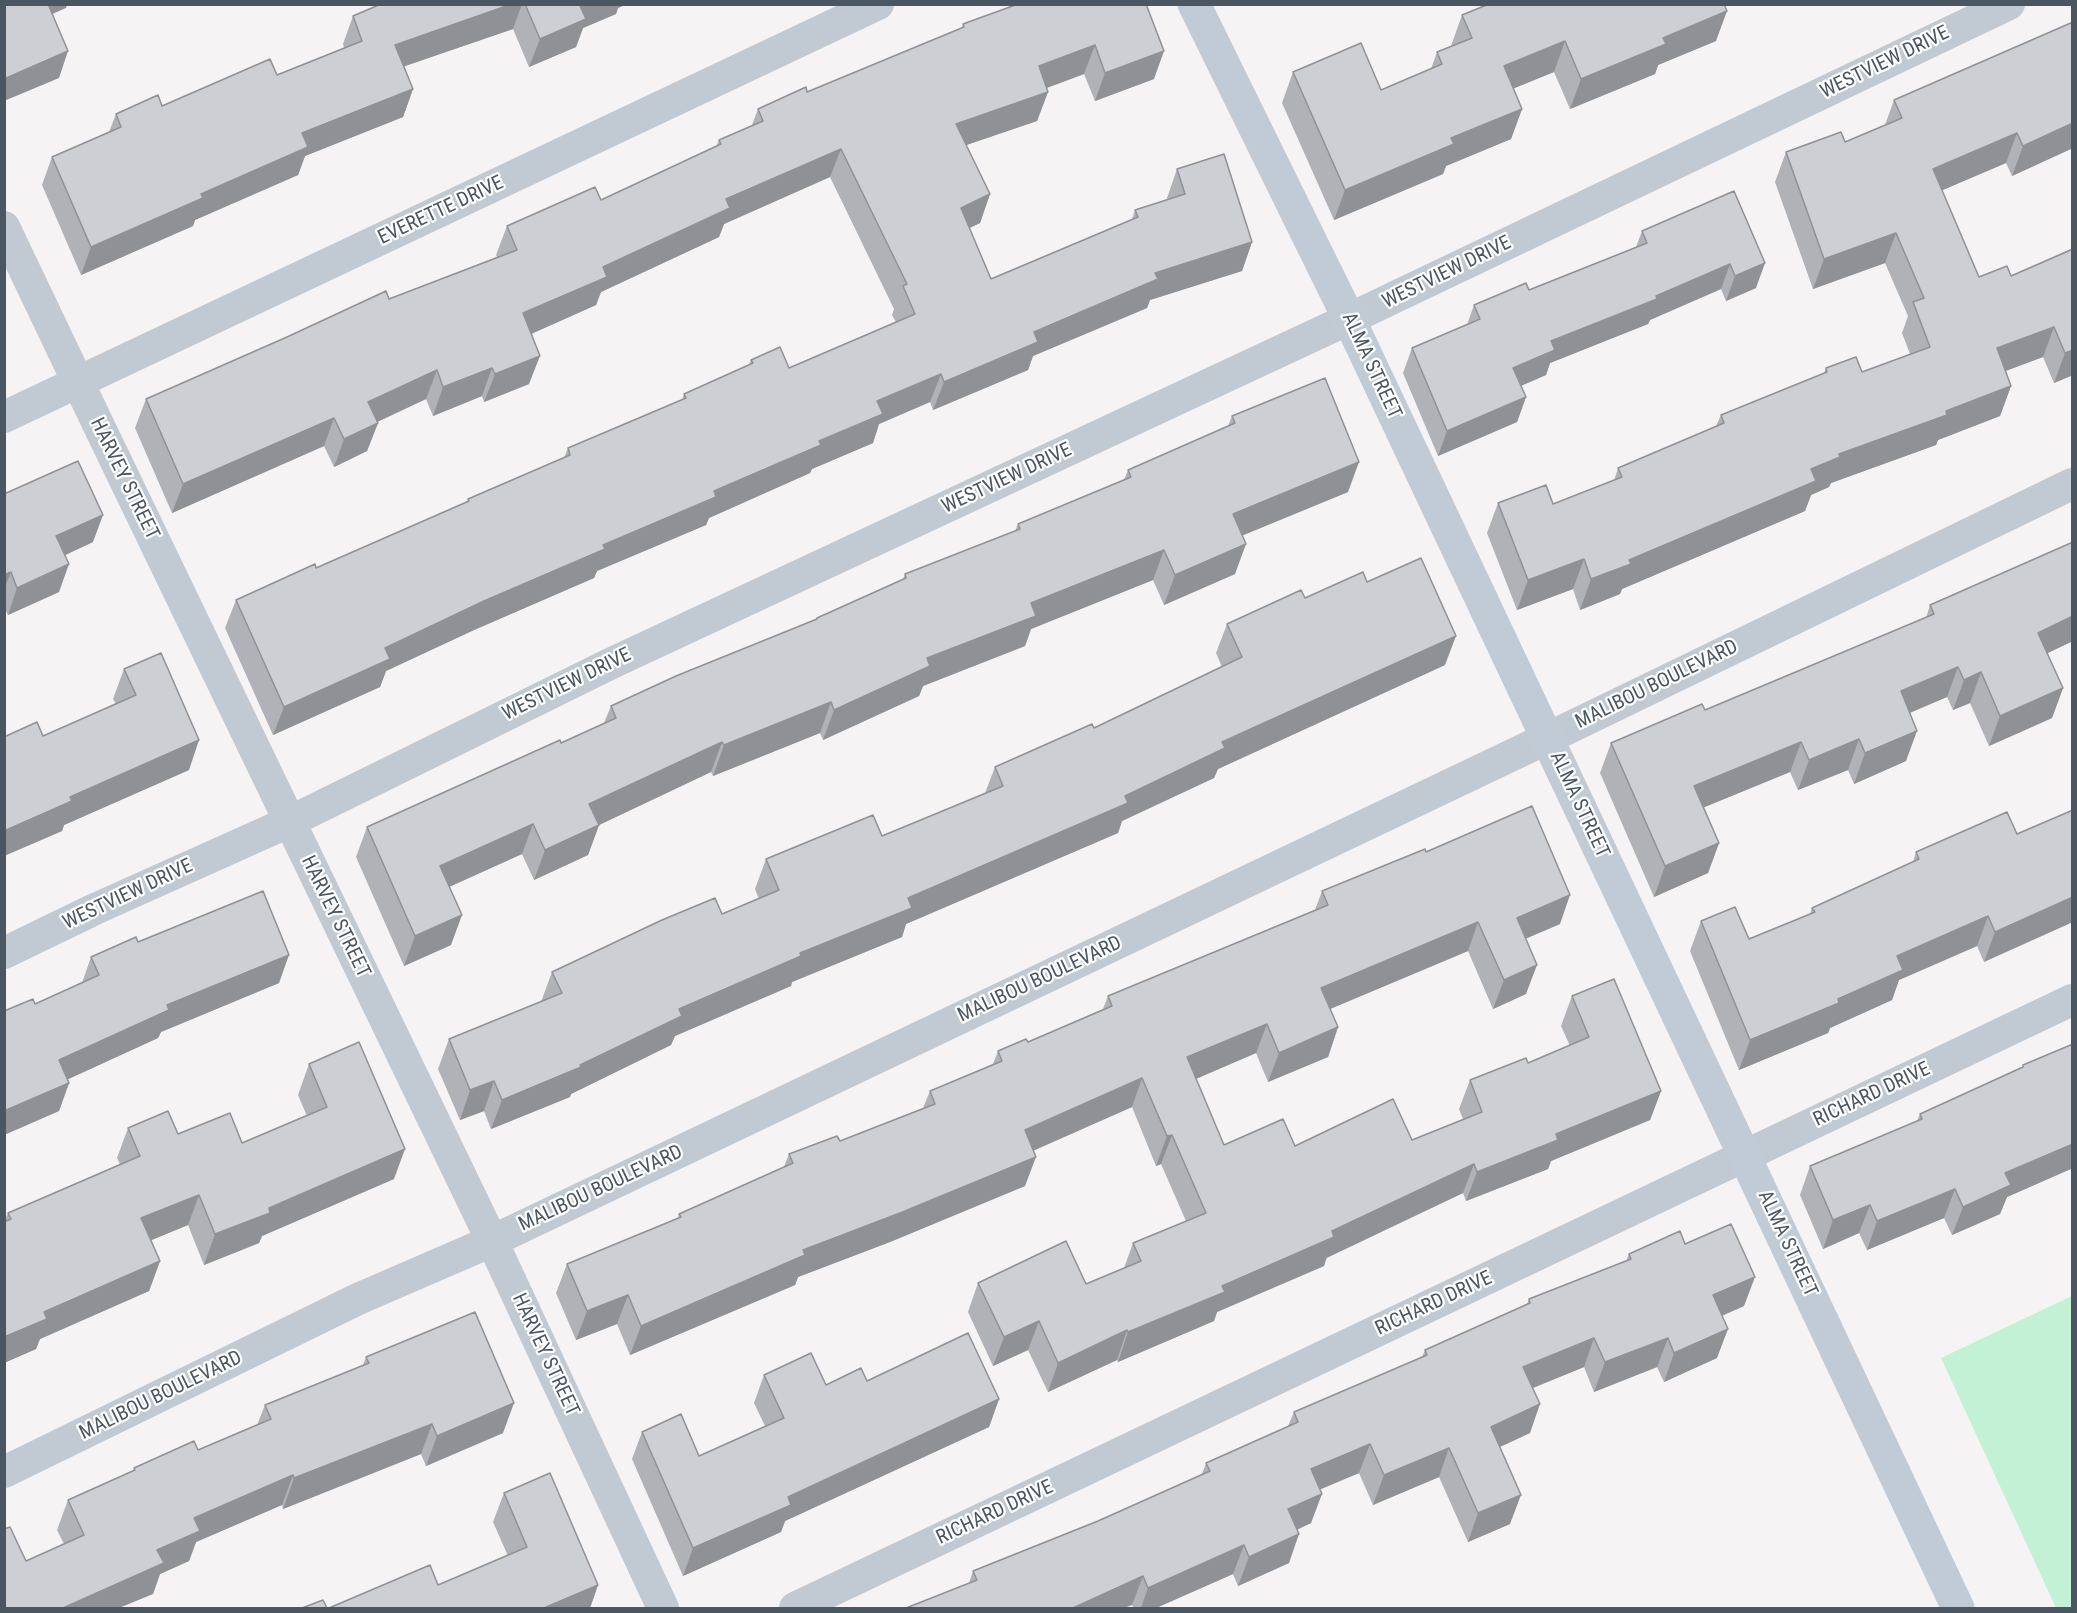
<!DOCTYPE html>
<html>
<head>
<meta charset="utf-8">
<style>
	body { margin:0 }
	#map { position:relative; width:2077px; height:1613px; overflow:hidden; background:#f5f3f3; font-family:"Roboto Condensed",sans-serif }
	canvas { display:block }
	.frame { position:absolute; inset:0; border:6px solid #4a5661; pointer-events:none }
</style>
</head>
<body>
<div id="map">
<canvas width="2077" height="1613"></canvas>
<div class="frame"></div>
</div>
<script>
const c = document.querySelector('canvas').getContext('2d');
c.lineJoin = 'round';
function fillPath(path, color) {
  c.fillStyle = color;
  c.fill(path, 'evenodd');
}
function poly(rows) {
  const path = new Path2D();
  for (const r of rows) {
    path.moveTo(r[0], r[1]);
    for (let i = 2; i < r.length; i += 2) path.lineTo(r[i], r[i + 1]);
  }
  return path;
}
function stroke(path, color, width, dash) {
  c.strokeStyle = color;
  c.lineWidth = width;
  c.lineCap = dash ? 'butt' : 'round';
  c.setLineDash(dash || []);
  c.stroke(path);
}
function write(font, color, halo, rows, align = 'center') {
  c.font = font + ' "Roboto Condensed",sans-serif';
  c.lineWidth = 4.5;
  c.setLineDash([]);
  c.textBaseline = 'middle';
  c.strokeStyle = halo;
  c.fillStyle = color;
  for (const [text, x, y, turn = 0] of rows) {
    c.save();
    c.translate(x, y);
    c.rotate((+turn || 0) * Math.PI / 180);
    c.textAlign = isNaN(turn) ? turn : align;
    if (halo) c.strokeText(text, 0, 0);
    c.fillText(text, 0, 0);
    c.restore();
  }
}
fillPath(poly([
	[2072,1296,2072,1608,2056,1608,1941,1358]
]), '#c3f1d5');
stroke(poly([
	[4,227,98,424,492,1241,663,1608],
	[4,417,878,4],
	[4,953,95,909,289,822,614,662,1349,319,2009,4],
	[4,1472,358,1299,492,1241,1548,738,2072,484],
	[795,1608,2072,1000]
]), '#c1cad2', 32);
stroke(poly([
	[1194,4,1349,319,1958,1608]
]), '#c1cbd6', 33);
fillPath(poly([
	[381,4,627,4,618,8,616,14,583,28,576,47,529,67,513,29,404,66,413,89,403,117,305,156,298,175,195,220,193,226,81,275,42,185,52,157,109,132,116,114,162,106,277,75,344,48,343,44,353,16],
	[1146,4,1154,79,1095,101,1084,74,1046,88,1048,92,1037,121,966,145,990,194,980,223,969,228,991,279,1132,219,1135,210,1168,200,1167,198,1177,169,1252,242,1242,271,1150,300,1147,308,1033,356,1028,370,933,410,930,402,879,424,873,443,812,469,810,473,709,518,706,525,597,571,594,578,474,630,386,671,380,687,273,735,225,628,236,600,316,568,467,502,468,499,564,458,568,448,682,400,684,394,749,365,751,360,789,368,896,322,892,315,894,309,830,177,724,224,719,237,601,292,596,305,531,334,529,384,484,402,482,396,433,416,426,399,377,422,378,423,367,451,334,467,324,446,172,513,135,428,146,399,389,299,497,257,496,255,507,226,601,200,716,147,719,140,752,125,758,109,807,92,962,28,963,24],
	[1462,15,1716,41,1658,65,1655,74,1570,109,1554,72,1513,88,1522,109,1511,139,1446,166,1443,174,1334,220,1282,103,1293,72,1381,90,1431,69,1437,52,1451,46],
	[2073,22,2073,148,2012,176,2006,163,1942,190,1979,277,2011,276,2073,248,2073,375,2054,383,2043,357,2006,371,2011,386,2000,416,1938,440,1936,445,1831,483,1829,487,1811,495,1805,511,1622,589,1620,594,1580,610,1573,589,1517,610,1487,533,1498,503,1553,504,1614,481,1618,468,1716,426,1721,415,1824,373,1826,368,1862,372,1910,354,1902,333,1908,316,1885,263,1813,289,1775,182,1786,152,1845,142,1885,125,1894,100],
	[1734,191,1756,288,1726,301,1721,289,1650,320,1648,324,1550,363,1546,375,1521,386,1526,397,1517,422,1438,456,1403,373,1412,348,1467,325,1474,305,1529,290,1636,247,1642,231],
	[1232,416,1348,492,1242,535,1235,574,1164,605,1153,580,1031,629,1025,646,923,686,919,696,823,740,820,733,713,776,711,772,599,825,588,855,534,880,522,854,449,887,451,945,404,966,356,857,367,827,561,743,604,723,611,706,816,620,817,618,903,579,905,574,1015,531,1018,524,1124,480,1128,470,1228,426],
	[4,494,93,542,65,555,59,592,8,615,4,608],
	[2073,542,2073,641,2047,653,2063,688,2052,718,1989,746,1970,703,1953,710,1947,697,1910,713,1906,761,1854,784,1848,770,1798,790,1790,772,1704,807,1719,843,1708,873,1654,897,1600,773,1611,743,1705,710,1926,618,1930,605],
	[1367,582,1445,665,1218,769,1214,778,1122,821,1118,833,906,924,902,937,792,982,791,986,675,1036,671,1045,571,1094,570,1097,491,1129,484,1111,460,1120,438,1069,449,1039,541,1002,552,972,722,914,759,899,755,889,766,859,882,836,985,793,995,767,1094,728,1222,667,1216,653,1227,624,1305,598],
	[124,669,189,770,64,825,62,831,4,856,4,737,43,736,116,704,113,699],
	[2073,810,1984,962,1977,946,1899,980,1892,1000,1830,1028,1828,1033,1739,1070,1690,951,1701,921,1749,939,1810,914,1812,908,1913,862,1916,852,2017,834],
	[1426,852,1560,924,1525,939,1526,994,1493,1009,1468,951,1330,1009,1338,1027,1328,1057,1268,1082,1256,1053,1196,1079,1224,1145,1295,1146,1412,1140,1463,1119,1459,1109,1470,1080,1528,1063,1570,1046,1561,1026,1572,996,1661,1091,1650,1120,1551,1161,1548,1169,1466,1201,1463,1193,1327,1258,1324,1266,1217,1312,1214,1321,1118,1362,1117,1360,1048,1392,1028,1350,993,1366,968,1312,978,1283,1086,1284,1124,1268,1133,1243,1186,1221,1161,1164,1156,1166,1132,1107,1033,1151,1025,1186,890,1242,798,1277,795,1285,630,1355,617,1324,576,1340,556,1293,567,1264,678,1218,679,1214,784,1167,789,1154,840,1141,923,1108,930,1091,993,1064,998,1051,1028,1042,1103,1009,1108,996,1315,910,1322,891],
	[138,942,279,983,161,1032,158,1038,68,1079,69,1083,59,1111,4,1135,4,1011,35,1004,82,983,91,957],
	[2073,1044,2073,1168,2007,1197,2000,1214,1952,1235,1944,1218,1867,1250,1859,1233,1823,1249,1800,1195,1810,1166,1917,1121,1920,1114,2022,1067,2023,1065],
	[309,1064,394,1179,262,1236,259,1243,204,1265,188,1225,151,1240,160,1261,149,1291,40,1339,36,1349,4,1363,4,1222,8,1213,120,1164,117,1158,128,1128,178,1134,242,1143,307,1116,298,1095],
	[1685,1244,1744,1306,1722,1316,1717,1358,1664,1382,1657,1367,1594,1392,1584,1367,1533,1388,1530,1433,1500,1447,1510,1524,1468,1542,1439,1477,1373,1505,1359,1473,1320,1489,1311,1523,1297,1530,1289,1563,1238,1586,1233,1574,1156,1608,1134,1608,1132,1605,969,1583,973,1571,1098,1521,1202,1474,1206,1463,1288,1426,1294,1412,1422,1357,1425,1350,1527,1304,1529,1299,1626,1261,1629,1254],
	[366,1357,503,1433,426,1466,421,1454,283,1509,282,1505,196,1542,189,1561,160,1574,153,1594,64,1544,57,1530,68,1500,133,1472,134,1468,198,1450,257,1425,265,1405,363,1365],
	[764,1375,826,1385,867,1381,999,1399,989,1427,785,1521,781,1532,683,1576,632,1459,642,1432,699,1456,765,1426,754,1403],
	[504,1493,598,1585,590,1608,329,1608,438,1585,508,1556,493,1522]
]), '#b0b2b7');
fillPath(poly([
	[40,4,67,4,66,8,34,22],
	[512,4,522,4,513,29,385,73,395,45],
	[583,4,627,4,618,8,616,14,583,28,576,47,529,67,540,39,580,6],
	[1727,11,1716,41,1658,65,1655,74,1570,109,1581,79,1663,38],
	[1565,41,1554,72,1493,97,1504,66],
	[1095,45,1084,74,1028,95,1039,66],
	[68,51,59,78,4,101,4,79],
	[1164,51,1154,79,1095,101,1105,73],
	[413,89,403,117,305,156,298,175,195,220,193,226,81,275,91,247,201,194,302,133],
	[1048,92,1037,121,946,152,956,124],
	[1522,109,1511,139,1446,166,1443,174,1334,220,1345,190,1451,138],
	[2073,123,2073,148,2012,176,2023,146],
	[2017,133,2006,163,1922,199,1933,169],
	[841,149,830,177,724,224,719,237,601,292,596,305,513,342,523,313,603,267,726,199],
	[990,194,980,223,951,237,961,208],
	[1896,233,1885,263,1813,289,1824,259],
	[1252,242,1242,271,1150,300,1147,308,1033,356,1028,370,933,410,944,382,1034,332,1155,273],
	[1765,263,1756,288,1726,301,1735,276],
	[1730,264,1721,289,1650,320,1648,324,1550,363,1546,375,1504,393,1513,368,1551,341],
	[2054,327,2043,357,1986,378,1997,348],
	[2073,350,2073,375,2054,383,2065,353],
	[540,356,529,384,484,402,495,374],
	[492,368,482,396,433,416,443,387],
	[437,370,426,399,358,431,368,402],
	[941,374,930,402,879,424,873,443,812,469,810,473,709,518,706,525,597,571,594,578,474,630,386,671,380,687,273,735,284,707,385,648,819,441,877,401],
	[2011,386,2000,416,1938,440,1936,445,1831,483,1829,487,1811,495,1805,511,1622,589,1620,594,1580,610,1591,579,1811,469,1839,454],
	[1526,397,1517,422,1438,456,1447,431],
	[334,418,324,446,172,513,183,484],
	[378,423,367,451,334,467,344,439],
	[1359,462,1348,492,1222,544,1233,514],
	[103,515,93,542,46,564,56,536],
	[1246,544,1235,574,1164,605,1175,575],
	[1164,550,1153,580,1031,629,1025,646,923,686,919,696,823,740,834,710,927,658,1031,603],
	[1584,559,1573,589,1517,610,1528,580],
	[69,564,59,592,8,615,17,588],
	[11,572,4,589,4,575],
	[2073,616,2073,641,2027,663,2038,633],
	[1456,636,1445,665,1218,769,1214,778,1122,821,1118,833,906,924,902,937,792,982,791,986,675,1036,671,1045,571,1094,570,1097,491,1129,502,1100,580,1065,679,1009,800,953,908,898,1125,796,1222,742],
	[1958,667,1947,697,1890,721,1901,691],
	[1981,672,1970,703,1953,710,1964,680],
	[2063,688,2052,718,1989,746,2000,716],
	[831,702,820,733,713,776,724,745],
	[1917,731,1906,761,1854,784,1865,753],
	[1859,739,1848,770,1798,790,1809,760],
	[199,740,189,770,64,825,62,831,4,856,4,831,70,797],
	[722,742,711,772,580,834,599,825,588,855,534,880,545,850,589,804],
	[1801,742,1790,772,1683,816,1694,786],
	[533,824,522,854,429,896,440,866],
	[1719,843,1708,873,1654,897,1665,866],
	[1570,895,1560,924,1506,947,1517,918],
	[2073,897,2073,922,1984,962,1995,932],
	[462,915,451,945,404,966,415,936],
	[1988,916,1977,946,1899,980,1892,1000,1830,1028,1828,1033,1739,1070,1750,1040,1838,999,1897,956],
	[1478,922,1468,951,1311,1017,1321,988],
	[289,955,279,983,161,1032,158,1038,49,1088,59,1060,167,1005],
	[1537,965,1526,994,1493,1009,1504,980],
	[1267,1024,1256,1053,1177,1087,1187,1057],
	[1338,1027,1328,1057,1268,1082,1279,1053],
	[1142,1078,1132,1107,1014,1159,1025,1130],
	[494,1081,484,1111,460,1120,470,1090],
	[69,1083,59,1111,4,1135,4,1111],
	[1661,1091,1650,1120,1551,1161,1548,1169,1466,1201,1477,1172,1556,1134],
	[1172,1135,1161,1164,1156,1166,1167,1136],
	[2073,1144,2073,1168,2007,1197,2000,1214,1952,1235,1963,1207,2005,1173],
	[405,1149,394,1179,262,1236,259,1243,204,1265,215,1234,269,1208],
	[1036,1157,1025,1186,890,1242,798,1277,795,1285,630,1355,641,1326,803,1250],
	[1474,1164,1463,1193,1326,1258,1324,1266,1217,1312,1214,1321,1118,1362,1128,1332,1332,1231],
	[1955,1189,1944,1218,1867,1250,1877,1221],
	[199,1195,188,1225,130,1249,141,1218],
	[1870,1205,1859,1233,1823,1249,1833,1220],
	[160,1261,149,1291,40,1339,36,1349,4,1363,4,1337,44,1312],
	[1755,1277,1744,1306,1702,1324,1713,1295],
	[628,1295,617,1324,576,1340,587,1311],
	[1039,1321,1028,1350,993,1366,1004,1337],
	[1728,1329,1717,1358,1664,1382,1674,1353],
	[1127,1330,1117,1360,1048,1392,1058,1363],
	[1594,1338,1584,1367,1513,1396,1523,1367],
	[1668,1338,1657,1367,1594,1392,1605,1362],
	[999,1399,989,1427,785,1521,781,1532,683,1576,693,1548,788,1497],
	[514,1403,503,1433,426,1466,437,1436],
	[1540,1404,1530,1433,1480,1456,1491,1427],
	[432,1424,421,1454,283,1509,294,1478],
	[1370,1444,1359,1473,1300,1498,1311,1469],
	[1449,1448,1439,1477,1373,1505,1384,1475],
	[293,1475,282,1505,196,1542,189,1561,160,1574,153,1594,119,1608,63,1608,157,1550,194,1518],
	[1322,1494,1311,1523,1278,1538,1288,1509],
	[1521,1495,1510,1524,1468,1542,1478,1513],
	[1299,1534,1289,1563,1238,1586,1249,1557],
	[1244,1545,1233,1574,1156,1608,1141,1608,1148,1588],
	[1143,1576,1132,1605,1124,1608,1073,1608],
	[598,1585,590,1608,544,1608]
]), '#909195');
const building = poly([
	[4,4,48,4,68,51,4,79,4,4],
	[381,4,512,4,395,45,413,89,302,133,308,147,201,194,203,198,91,247,52,157,121,127,116,114,158,95,162,106,270,59,277,75,362,41,353,16,381,4],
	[525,4,583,4,580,6,586,19,540,39,525,4],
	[1018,4,1146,4,1164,51,1105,73,1095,45,1039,66,1048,92,956,124,990,194,961,208,991,279,1138,217,1135,210,1185,194,1177,169,1224,154,1252,242,1155,273,1158,279,1034,332,1038,342,944,382,941,374,877,401,883,414,819,441,821,445,714,491,716,497,603,545,605,549,484,601,385,648,390,659,284,707,236,600,315,564,316,568,469,501,468,499,570,455,568,448,686,398,684,394,753,363,751,360,780,347,789,368,915,314,903,286,907,284,841,149,726,199,730,208,603,267,607,277,523,313,540,356,495,374,492,368,443,387,437,370,368,402,378,423,344,439,334,418,183,484,146,399,287,337,386,291,389,299,517,250,507,226,595,187,601,200,721,144,719,140,763,121,758,109,806,87,807,92,964,27,963,24,1018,4],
	[1489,4,1724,4,1727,11,1663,38,1666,44,1581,79,1565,41,1504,66,1522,109,1451,138,1454,144,1345,190,1293,72,1361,43,1381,90,1442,64,1437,52,1472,38,1462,15,1489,4],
	[2073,22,2073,123,2023,146,2017,133,1933,169,1979,277,2007,266,2011,276,2073,249,2073,350,2065,353,2054,327,1997,348,2011,386,1946,411,1947,415,1839,454,1840,457,1811,469,1816,481,1629,560,1631,564,1591,579,1584,559,1528,580,1498,503,1546,485,1553,504,1622,477,1618,468,1724,423,1721,415,1827,372,1826,368,1856,357,1862,372,1930,347,1913,302,1924,298,1896,233,1824,259,1786,152,1841,132,1845,142,1902,118,1894,100,2073,22],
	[1734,191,1765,263,1735,276,1730,264,1656,296,1657,299,1551,341,1555,350,1513,368,1526,397,1447,431,1412,348,1480,319,1474,305,1526,283,1529,290,1647,243,1642,231,1734,191],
	[1325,378,1359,462,1233,514,1246,544,1175,575,1164,550,1031,603,1036,616,927,658,930,666,834,710,831,702,724,745,722,742,589,804,599,825,545,850,533,824,440,866,462,915,415,936,367,827,560,740,561,743,616,718,611,706,676,676,817,619,817,618,906,578,905,574,1020,529,1018,524,1131,477,1128,470,1235,423,1232,416,1325,378],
	[78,461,103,515,56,536,69,564,17,588,11,572,4,575,4,494,78,461],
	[2073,542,2073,616,2038,633,2063,688,2000,716,1981,672,1964,680,1958,667,1901,691,1917,731,1865,753,1859,739,1809,760,1801,742,1694,786,1719,843,1665,866,1611,743,1702,704,1705,710,1934,614,1930,605,2073,542],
	[1421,558,1456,636,1222,742,1225,748,1125,796,1128,803,908,898,912,908,800,953,801,956,679,1009,682,1016,580,1065,581,1067,502,1100,494,1081,470,1090,449,1039,562,993,552,972,662,920,715,898,722,914,779,890,766,859,873,815,882,836,1003,786,995,767,1092,724,1094,728,1242,657,1227,624,1301,590,1305,598,1363,572,1367,582,1421,558],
	[161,653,199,740,70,797,72,801,4,831,4,737,37,722,43,736,136,695,124,669,161,653],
	[1532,806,1570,895,1517,918,1537,965,1504,980,1478,922,1321,988,1338,1027,1279,1053,1267,1024,1187,1057,1224,1145,1283,1119,1295,1146,1393,1099,1412,1140,1482,1112,1470,1080,1526,1058,1528,1063,1589,1037,1572,996,1614,979,1661,1091,1556,1134,1558,1140,1477,1172,1474,1164,1332,1231,1334,1237,1222,1286,1225,1292,1128,1332,1127,1330,1058,1363,1039,1321,1004,1337,978,1283,1066,1241,1086,1284,1141,1261,1133,1243,1206,1213,1172,1135,1167,1136,1142,1078,1025,1130,1036,1157,900,1213,803,1250,805,1255,641,1326,628,1295,587,1311,567,1264,681,1217,679,1214,793,1163,789,1154,837,1136,840,1141,935,1104,930,1091,1002,1061,998,1051,1026,1039,1028,1042,1112,1006,1108,996,1328,905,1322,891,1425,849,1426,852,1532,806],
	[2073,810,2073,897,1995,932,1988,916,1897,956,1903,970,1838,999,1839,1003,1750,1040,1701,921,1735,907,1749,939,1815,912,1812,908,1919,859,1916,852,2007,812,2017,834,2073,810],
	[263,891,289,955,167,1005,169,1010,59,1060,69,1083,4,1111,4,1011,33,999,35,1004,99,975,91,957,136,937,138,942,263,891],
	[359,1042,405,1149,269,1208,270,1213,215,1234,199,1195,141,1218,160,1261,44,1312,47,1319,4,1337,4,1222,11,1219,8,1213,140,1156,128,1128,168,1111,178,1134,230,1113,242,1143,327,1107,309,1064,359,1042],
	[2073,1044,2073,1144,2005,1173,2011,1185,1963,1207,1955,1189,1877,1221,1870,1205,1833,1220,1810,1166,1922,1119,1920,1114,2023,1067,2023,1065,2073,1044],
	[1731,1224,1755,1277,1713,1295,1728,1329,1674,1353,1668,1338,1605,1362,1594,1338,1523,1367,1540,1404,1491,1427,1521,1495,1478,1513,1449,1448,1384,1475,1370,1444,1311,1469,1322,1494,1288,1509,1299,1534,1249,1557,1244,1545,1148,1588,1143,1576,1073,1608,906,1608,977,1580,973,1571,1098,1521,1210,1471,1206,1463,1298,1422,1294,1412,1427,1355,1425,1350,1530,1303,1529,1299,1631,1259,1629,1254,1680,1231,1685,1244,1731,1224],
	[475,1312,514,1403,437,1436,432,1424,294,1478,293,1475,194,1518,200,1531,157,1550,164,1563,63,1608,4,1608,4,1529,10,1527,26,1561,84,1535,68,1500,135,1470,134,1468,194,1441,198,1450,271,1419,265,1405,369,1363,366,1357,475,1312],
	[968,1333,999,1399,788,1497,791,1505,693,1548,642,1432,681,1414,699,1456,784,1418,764,1375,811,1353,826,1385,861,1368,867,1381,968,1333],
	[550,1473,598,1585,544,1608,329,1608,430,1565,438,1585,527,1547,504,1493,550,1473],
	[323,1600,327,1608,302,1608,323,1600]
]);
fillPath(building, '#cdcfd5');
stroke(building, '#909195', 1.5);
write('20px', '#4a5661', '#fff', [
	["WESTVIEW DRIVE",1885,63,-26],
	["EVERETTE DRIVE",441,211,-25],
	["WESTVIEW DRIVE",1447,273,-26],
	["ALMA STREET",1371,366,65],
	["HARVEY STREET",124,479,64],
	["WESTVIEW DRIVE",1007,479,-25],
	["WESTVIEW DRIVE",567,685,-26],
	["MALIBOU BOULEVARD",1657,685,-26],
	["ALMA STREET",1579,805,65],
	["WESTVIEW DRIVE",128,895,-25],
	["HARVEY STREET",335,917,64],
	["MALIBOU BOULEVARD",1040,980,-25],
	["RICHARD DRIVE",1872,1095,-25],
	["MALIBOU BOULEVARD",601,1189,-25],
	["ALMA STREET",1787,1244,65],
	["RICHARD DRIVE",1434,1304,-25],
	["HARVEY STREET",545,1355,65],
	["MALIBOU BOULEVARD",161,1396,-26],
	["RICHARD DRIVE",995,1513,-25]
]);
</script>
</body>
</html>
